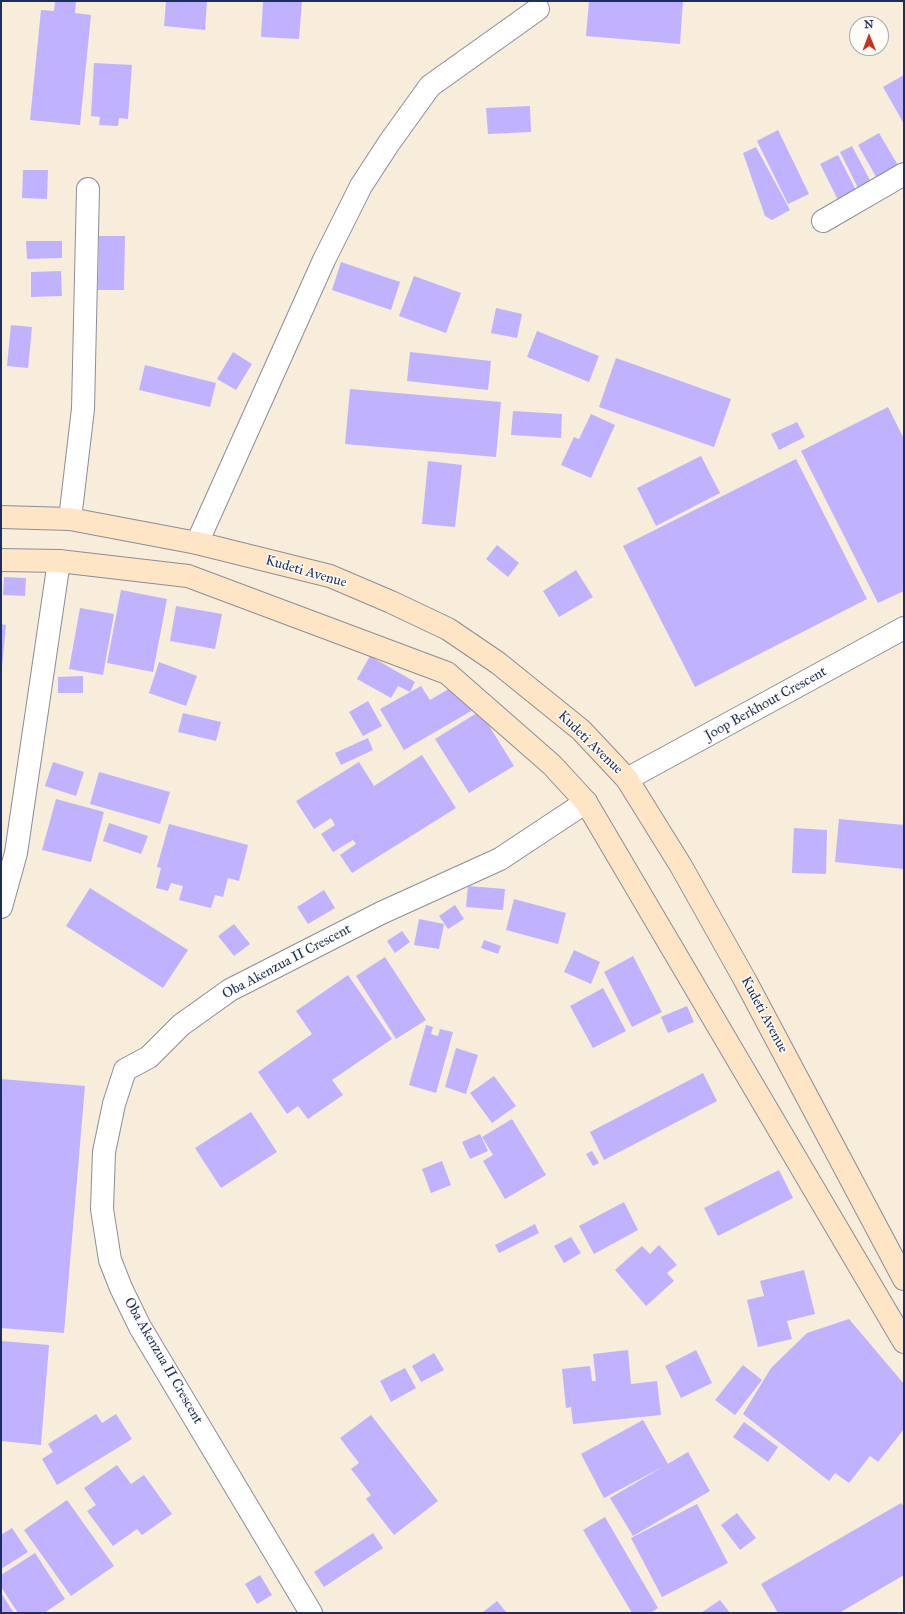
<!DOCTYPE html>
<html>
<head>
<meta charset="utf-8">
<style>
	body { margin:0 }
	#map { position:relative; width:905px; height:1614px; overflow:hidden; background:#f8ecdb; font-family:"IM FELL Great Primer",serif }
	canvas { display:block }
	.frame { position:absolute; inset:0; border:2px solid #1b2f5e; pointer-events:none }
	.north { position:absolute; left:849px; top:16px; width:40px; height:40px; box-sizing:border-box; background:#fdfcf7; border:1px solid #a3aaba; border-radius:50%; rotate:359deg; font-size:11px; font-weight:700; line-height:16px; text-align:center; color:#1b2f5e }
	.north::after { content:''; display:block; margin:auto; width:14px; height:18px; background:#c8321e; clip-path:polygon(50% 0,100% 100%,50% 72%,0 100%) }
</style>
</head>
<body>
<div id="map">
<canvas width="905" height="1614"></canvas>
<div class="frame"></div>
<div class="north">N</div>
</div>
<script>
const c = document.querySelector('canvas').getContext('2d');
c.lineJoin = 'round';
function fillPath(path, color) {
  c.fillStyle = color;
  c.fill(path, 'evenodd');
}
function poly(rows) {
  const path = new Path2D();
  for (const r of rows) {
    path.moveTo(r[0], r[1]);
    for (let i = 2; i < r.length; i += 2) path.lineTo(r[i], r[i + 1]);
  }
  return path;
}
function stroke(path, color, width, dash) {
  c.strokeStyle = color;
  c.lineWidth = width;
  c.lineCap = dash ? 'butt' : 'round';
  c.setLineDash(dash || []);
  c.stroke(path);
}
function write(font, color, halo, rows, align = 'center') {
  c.font = font + ' "IM FELL Great Primer",serif';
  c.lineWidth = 3;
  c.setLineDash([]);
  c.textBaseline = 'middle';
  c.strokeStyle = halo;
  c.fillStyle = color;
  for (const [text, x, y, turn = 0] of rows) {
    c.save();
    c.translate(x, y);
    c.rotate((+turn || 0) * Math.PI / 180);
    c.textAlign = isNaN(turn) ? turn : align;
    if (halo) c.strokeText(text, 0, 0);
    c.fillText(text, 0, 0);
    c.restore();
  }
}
fillPath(poly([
	[55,1,76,1,75,13,91,15,80,125,30,120,41,10,54,11],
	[166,1,207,1,205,30,164,26],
	[263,1,302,1,299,39,261,37],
	[589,1,683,1,680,44,586,36],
	[94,63,132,65,128,119,119,118,118,126,99,125,100,117,91,116],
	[904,75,904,124,883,87],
	[530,106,531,132,488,134,486,108],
	[778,130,809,194,788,204,757,141],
	[879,133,899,167,878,180,858,145],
	[852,146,872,184,859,190,840,152],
	[756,147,790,210,772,220,765,216,743,153],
	[838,155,856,190,838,200,820,164],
	[23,170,48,170,47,199,22,198],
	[99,236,125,236,124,290,98,290],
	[26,241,62,241,62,258,27,259],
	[341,262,400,282,391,310,332,290],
	[61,271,62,296,31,297,31,272],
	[414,276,461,293,446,333,399,316],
	[496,308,522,314,517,338,491,333],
	[11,325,32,327,28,368,7,366],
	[537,331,599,356,589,382,527,357],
	[233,352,252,364,236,390,217,379],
	[410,352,491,361,488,390,407,381],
	[616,358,731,399,714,447,599,407],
	[145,365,216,383,210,407,139,390],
	[350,389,501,402,496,457,345,444],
	[888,407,904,439,904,591,878,603,801,451],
	[513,411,562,414,561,438,511,435],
	[591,414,615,425,591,478,561,465,574,437,579,439],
	[797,422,805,437,779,450,771,434],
	[701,456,720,493,656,526,637,488],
	[796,459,867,599,695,687,623,546],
	[428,461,462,465,455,527,422,524],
	[497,545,519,563,508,577,486,559],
	[576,570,593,597,559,617,543,591],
	[4,577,26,578,25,596,3,595],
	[121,590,167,599,153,672,107,663],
	[176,606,222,614,215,649,170,641],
	[80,608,114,614,103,675,69,669],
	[1,624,6,625,2,667,1,667],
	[370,656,415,682,410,692,398,686,391,698,357,679],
	[159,662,197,676,186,706,149,693],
	[83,676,83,693,58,693,58,677],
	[457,684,473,710,404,750,380,709,421,686,430,700],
	[368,701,382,726,363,736,349,712],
	[480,711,514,766,469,793,435,739],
	[183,713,221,722,216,741,178,732],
	[368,738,373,750,341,765,335,753],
	[422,755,456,808,352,873,340,855,356,844,353,840,333,852,321,834,335,825,331,818,314,829,296,801,359,762,374,786],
	[53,762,84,772,76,796,45,786],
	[99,772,170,792,160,824,90,804],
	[56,799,104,812,91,862,42,850],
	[839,819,904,825,904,869,835,862],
	[109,823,148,836,141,854,103,841],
	[169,824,248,845,239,881,228,878,223,897,215,895,211,908,179,900,183,886,171,883,168,891,156,888,161,868,157,867],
	[794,828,827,830,826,874,792,873],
	[468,886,505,889,503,910,466,907],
	[90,888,188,950,163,988,66,926],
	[324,890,335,908,308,924,297,907],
	[514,899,566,913,558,944,506,930],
	[455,905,464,919,448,929,439,916],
	[419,919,444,924,439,949,414,945],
	[234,924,250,944,234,956,218,936],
	[402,931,410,942,395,953,387,941],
	[484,940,501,946,498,954,481,948],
	[574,950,600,962,591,984,564,972],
	[633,956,662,1012,632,1027,604,972],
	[385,957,426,1020,396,1039,356,976],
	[348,975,392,1039,332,1080,343,1095,308,1119,298,1106,287,1114,258,1072,312,1034,296,1011],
	[603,988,626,1031,593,1048,570,1006],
	[687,1006,694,1022,668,1033,661,1017],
	[426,1025,433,1027,431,1034,438,1036,440,1029,453,1032,436,1093,409,1085],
	[456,1048,478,1055,466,1094,445,1087],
	[703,1073,717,1101,604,1160,590,1132],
	[494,1076,516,1106,492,1123,470,1093],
	[1,1079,85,1086,64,1333,1,1328],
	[251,1112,277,1152,221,1188,195,1148],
	[512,1119,546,1175,505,1199,483,1161,493,1155,482,1137],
	[480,1134,488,1151,470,1159,462,1142],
	[592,1151,599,1163,593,1166,586,1154],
	[442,1161,451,1185,431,1193,422,1169],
	[779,1170,793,1198,718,1236,704,1208],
	[624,1202,638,1230,594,1254,579,1226],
	[535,1224,539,1233,499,1253,495,1245],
	[571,1237,581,1253,564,1263,554,1246],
	[659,1245,677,1265,667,1273,674,1281,646,1306,615,1270,642,1246,650,1254],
	[804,1270,815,1314,787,1321,792,1339,758,1347,747,1300,764,1296,760,1281],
	[849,1319,904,1384,904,1429,878,1462,870,1456,849,1483,835,1473,829,1481,743,1414,771,1368,807,1333],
	[1,1341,49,1345,41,1445,1,1441],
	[628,1350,631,1384,657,1381,661,1415,573,1424,571,1407,566,1408,562,1369,590,1366,592,1381,596,1381,593,1354],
	[696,1350,712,1383,681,1398,665,1366],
	[434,1353,444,1370,421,1382,412,1366],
	[743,1365,762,1380,735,1415,715,1400],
	[405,1368,416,1388,391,1402,380,1381],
	[96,1414,102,1423,116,1414,132,1439,57,1485,42,1459,53,1452,48,1444],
	[371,1415,438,1501,394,1535,366,1499,371,1495,351,1469,359,1463,340,1438],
	[643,1420,668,1464,604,1498,581,1454],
	[744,1422,778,1447,768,1462,733,1437],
	[688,1452,710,1491,633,1536,610,1498],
	[117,1465,131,1484,144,1475,172,1514,142,1535,137,1529,113,1546,87,1511,96,1505,84,1488],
	[67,1500,114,1566,71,1596,24,1530],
	[901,1503,904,1507,904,1575,839,1613,778,1613,761,1584],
	[697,1504,728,1563,662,1597,631,1538],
	[737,1513,756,1538,740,1550,721,1525],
	[605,1517,658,1608,650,1613,632,1613,583,1530],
	[12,1528,28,1552,1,1569,1,1535],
	[373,1533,383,1548,324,1587,314,1572],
	[35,1553,65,1599,44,1613,18,1613,1,1587,1,1575],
	[260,1575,272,1595,257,1604,245,1584],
	[1,1593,14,1613,1,1613],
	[720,1600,730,1613,701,1613],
	[497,1601,507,1613,482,1613]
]), '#c1b2ff');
const minor = poly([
	[823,221,904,174],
	[70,519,83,409,88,189],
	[197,543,324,260,361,186,389,143,430,86,538,9],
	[627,779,904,628],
	[1,907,16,853,59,561],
	[311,1613,140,1327,121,1288,110,1260,102,1209,104,1152,114,1104,125,1070,149,1057,181,1025,230,990,381,913,500,859,586,802]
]);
const secondary = poly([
	[1,517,70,519,197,543,330,576,391,602,448,629,498,663,581,730,627,779,681,866,745,980,904,1279],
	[1,560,59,561,188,576,447,673,552,765,586,802,904,1342]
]);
stroke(minor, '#8a8e9c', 24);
stroke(secondary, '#8a8e9c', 24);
stroke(minor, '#fff', 22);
stroke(secondary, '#fde5c5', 22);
write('14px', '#1b2f5e', '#fdfcf7', [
	["Kudeti Avenue",306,572,16],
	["Joop Berkhout Crescent",766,704,-29],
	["Kudeti Avenue",590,743,44],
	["Oba Akenzua II Crescent",287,962,-28],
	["Kudeti Avenue",764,1015,62],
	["Oba Akenzua II Crescent",163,1361,60]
]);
</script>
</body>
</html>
